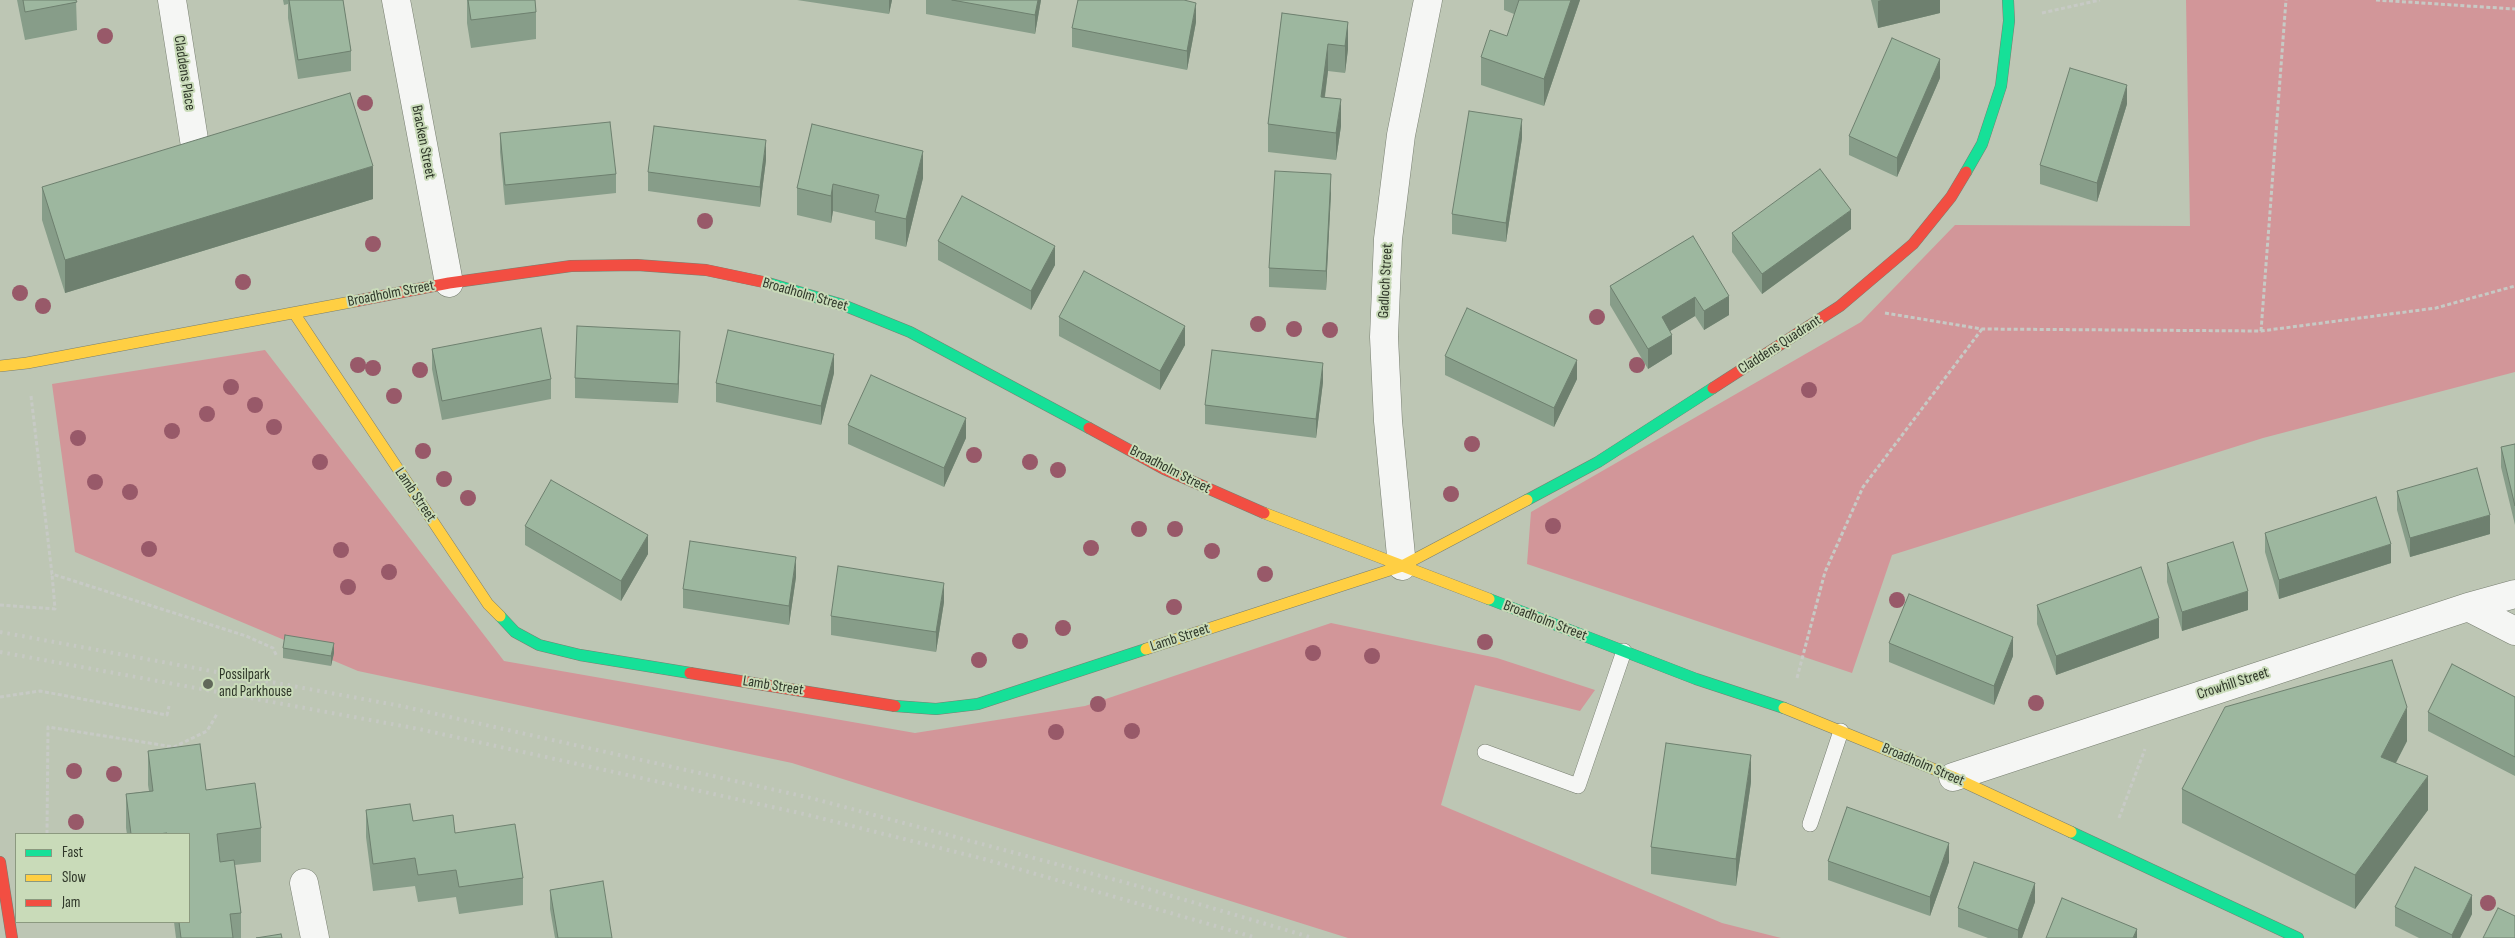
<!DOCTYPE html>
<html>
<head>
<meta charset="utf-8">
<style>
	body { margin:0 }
	#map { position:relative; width:2515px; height:938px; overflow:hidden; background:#bdc6b4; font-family:"Sofia Sans Condensed",sans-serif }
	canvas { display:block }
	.legend { position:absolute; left:15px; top:833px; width:175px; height:90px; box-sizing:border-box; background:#c9dbb9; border:1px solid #8b997f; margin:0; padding:6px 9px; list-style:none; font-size:15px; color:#2f3729 }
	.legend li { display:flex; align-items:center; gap:10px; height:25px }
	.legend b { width:25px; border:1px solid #8b997f }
</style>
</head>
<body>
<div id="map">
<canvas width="2515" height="938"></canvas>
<ul class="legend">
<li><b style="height:6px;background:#16e098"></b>Fast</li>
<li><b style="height:6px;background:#ffcf43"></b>Slow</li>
<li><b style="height:6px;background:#f24e42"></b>Jam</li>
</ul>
</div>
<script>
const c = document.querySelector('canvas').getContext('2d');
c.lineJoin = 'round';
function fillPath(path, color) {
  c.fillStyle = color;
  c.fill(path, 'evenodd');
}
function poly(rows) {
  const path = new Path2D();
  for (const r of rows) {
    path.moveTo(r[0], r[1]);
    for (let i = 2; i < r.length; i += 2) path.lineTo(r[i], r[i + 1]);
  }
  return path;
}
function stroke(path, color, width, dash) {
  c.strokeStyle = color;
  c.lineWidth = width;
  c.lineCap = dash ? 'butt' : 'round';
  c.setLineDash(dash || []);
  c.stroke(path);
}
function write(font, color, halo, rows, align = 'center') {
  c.font = font + ' "Sofia Sans Condensed",sans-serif';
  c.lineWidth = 4;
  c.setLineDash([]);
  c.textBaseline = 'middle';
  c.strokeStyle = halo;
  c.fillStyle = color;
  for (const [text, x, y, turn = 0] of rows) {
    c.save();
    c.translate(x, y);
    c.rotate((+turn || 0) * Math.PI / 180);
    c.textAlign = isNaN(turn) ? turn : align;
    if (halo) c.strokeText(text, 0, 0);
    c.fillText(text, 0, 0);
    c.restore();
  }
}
fillPath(poly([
	[2186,0,2515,0,2515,372,2263,438,1892,555,1852,673,1527,564,1531,512,1861,322,1955,225,2190,226],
	[265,350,504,661,915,733,1085,706,1331,623,1497,658,1595,690,1580,711,1475,685,1441,805,1722,923,1781,938,1348,938,792,763,358,671,75,552,52,384]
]), '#d29699');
const lane = poly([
	[1485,752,1578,786,1624,651],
	[1810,824,1841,731]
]);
const street = poly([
	[172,0,195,146],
	[396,0,449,283],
	[1402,566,1388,421,1384,337,1388,239,1401,135,1428,0],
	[2468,607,2515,631],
	[1953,777,2468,607,2515,594],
	[304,883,315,938]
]);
const fast = poly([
	[1966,172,1982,144,2001,86,2009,21,2008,0],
	[768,283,843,305,910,332,1089,428],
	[1527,500,1598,462,1713,388],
	[1489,599,1696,679,1784,708],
	[500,616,515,632,539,645,580,655,690,673],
	[895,706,936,709,978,704,1146,649],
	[2071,832,2298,938]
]);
const slow = poly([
	[294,313,488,604,500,616],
	[0,366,27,363,356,301],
	[1264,513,1489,599],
	[1146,649,1402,566,1527,500],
	[1784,708,1953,777,2071,832]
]);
const jam = poly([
	[356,301,449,283,571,266,637,265,706,270,768,283],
	[1713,388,1840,306,1913,244,1951,197,1966,172],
	[1089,428,1164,469,1264,513],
	[690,673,895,706],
	[0,862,12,938]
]);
stroke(lane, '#787f71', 16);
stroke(street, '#787f71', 29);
stroke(fast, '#787f71', 12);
stroke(slow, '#787f71', 12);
stroke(jam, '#787f71', 12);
stroke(poly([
	[2376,0,2515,9],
	[2042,13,2100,0],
	[1885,313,1982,329,2261,331,2436,308,2515,286],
	[2261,331,2286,0],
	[31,396,52,574,246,636,273,648,277,657],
	[0,605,55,609,52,574],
	[1797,678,1825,572,1863,487,1982,329],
	[0,697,40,691,167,715,169,706],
	[2119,818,2145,749],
	[47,834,48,727,174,747,207,731,217,714]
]), '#c7cac5', 3, [4, 2.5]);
stroke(lane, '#f5f6f4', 15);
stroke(street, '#f5f6f4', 28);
stroke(fast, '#16e098', 11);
stroke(slow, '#ffcf43', 11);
stroke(jam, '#f24e42', 11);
stroke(poly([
	[0,632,401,706,811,798,1138,886,1313,938],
	[0,652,419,729,804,814,984,859,1257,938]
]), '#c6c9c3', 4, [2.5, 5]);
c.fillStyle = '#985969';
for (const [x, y] of [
	[105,36],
	[365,103],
	[705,221],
	[373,244],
	[243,282],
	[20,293],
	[43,306],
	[1597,317],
	[1258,324],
	[1294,329],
	[1330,330],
	[358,365],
	[1637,365],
	[373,368],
	[420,370],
	[231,387],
	[1809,390],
	[394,396],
	[255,405],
	[207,414],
	[274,427],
	[172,431],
	[78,438],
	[1472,444],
	[423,451],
	[974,455],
	[320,462],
	[1030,462],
	[1058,470],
	[444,479],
	[95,482],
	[130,492],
	[1451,494],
	[468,498],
	[1553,526],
	[1139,529],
	[1175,529],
	[1091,548],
	[149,549],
	[341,550],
	[1212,551],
	[389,572],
	[1265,574],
	[348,587],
	[1897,600],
	[1174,607],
	[1063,628],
	[1020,641],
	[1485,642],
	[1313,653],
	[1372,656],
	[979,660],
	[2036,703],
	[1098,704],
	[1132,731],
	[1056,732],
	[74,771],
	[114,774],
	[76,822],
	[2488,903]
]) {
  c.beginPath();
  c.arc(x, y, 8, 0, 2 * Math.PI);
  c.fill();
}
fillPath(poly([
	[17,0,76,0,77,30,25,40],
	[283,0,343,0,351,51,351,71,298,79,288,18,288,4,284,5],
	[467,0,535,0,536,12,536,39,471,48,467,23],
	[797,0,892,0,889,14],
	[926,0,1041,0,1035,34,926,14],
	[1504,0,1580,0,1544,106,1481,85,1481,57,1507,36,1514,14,1504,10],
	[1871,0,1940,0,1940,13,1878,28],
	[1282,13,1348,22,1348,49,1345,73,1328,71,1325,97,1341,126,1336,160,1268,152,1268,124],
	[1196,22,1187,70,1072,47,1072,28],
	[1940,78,1897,177,1849,155,1849,136],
	[2127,104,2097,202,2040,184,2040,165],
	[812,124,923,178,906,247,875,239,875,221,833,211,831,223,797,215,797,188],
	[500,133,616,174,616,193,505,205,500,152],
	[1522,138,1506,242,1452,234,1452,214],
	[766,160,760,207,648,191,648,172],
	[42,187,373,199,65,293,42,220],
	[1331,193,1326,290,1269,287,1269,268],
	[1851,229,1762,294,1732,252,1732,233],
	[1693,236,1729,315,1704,330,1695,316,1670,331,1672,354,1648,369,1610,305,1610,286],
	[938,241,1055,265,1031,310,938,260],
	[1059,317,1185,345,1160,390,1059,336],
	[432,349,551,379,551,399,442,420,432,369],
	[680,350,678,403,575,398,575,378],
	[1445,356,1577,379,1554,427,1445,375],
	[834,373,821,425,716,402,716,383],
	[1323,382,1316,438,1205,424,1205,405],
	[848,425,966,438,944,487,848,444],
	[2515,444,2515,525,2501,467,2501,447],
	[2397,491,2490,534,2410,557,2397,510],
	[525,526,648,554,621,601,525,545],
	[2265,533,2391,563,2279,599,2265,552],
	[2167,563,2248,610,2182,631,2167,582],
	[796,577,789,625,683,608,683,589],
	[944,602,936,652,831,635,831,616],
	[2037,605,2159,638,2056,675,2037,624],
	[1889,643,2013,656,1994,705,1889,662],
	[283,648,334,653,331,666,283,658],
	[2515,697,2515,776,2428,731,2428,712],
	[2407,741,2396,763,2428,810,2355,909,2182,823,2182,789],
	[148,751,206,790,261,828,261,862,235,865,241,913,241,938,176,938,174,922,189,922,189,834,127,834,126,828,126,794,149,791,148,785],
	[1751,782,1736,886,1651,874,1651,847],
	[366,810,413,821,455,833,523,878,523,905,459,914,456,897,418,902,415,886,373,891,366,837],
	[1828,861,1949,862,1930,916,1828,880],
	[550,890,612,938,555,938,550,909],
	[2035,902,2022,938,1988,938,1958,927,1958,908],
	[2395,907,2472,914,2460,938,2419,938,2395,926]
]), '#879d89');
fillPath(poly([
	[889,0,892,0,889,14],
	[1038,0,1041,0,1035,34,1035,15],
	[1571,0,1580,0,1544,106,1544,79],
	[1881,0,1940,0,1940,13,1878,28,1878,1],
	[1196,3,1196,22,1187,70,1187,51],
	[1348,22,1348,49,1345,73,1345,46],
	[1328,44,1328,71,1321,124,1321,97],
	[1940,59,1940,78,1897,177,1897,158],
	[2127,85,2127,104,2097,202,2097,183],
	[1341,99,1341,126,1336,160,1336,133],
	[1522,119,1522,138,1506,242,1506,223],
	[766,140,766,160,760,207,760,187],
	[923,151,923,178,906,247,906,219],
	[373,166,373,199,65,293,65,260],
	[1331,174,1331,193,1326,290,1326,271],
	[833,184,833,211,831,223,831,196],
	[1851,210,1851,229,1762,294,1762,274],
	[1055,246,1055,265,1031,310,1031,291],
	[1729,296,1729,315,1704,330,1704,311],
	[1695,297,1695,316,1662,336,1662,317],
	[1185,326,1185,345,1160,390,1160,371],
	[680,331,680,350,678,403,678,384],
	[1672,335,1672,354,1648,369,1648,349],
	[834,354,834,373,821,425,821,406],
	[1577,360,1577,379,1554,427,1554,408],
	[1323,363,1323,382,1316,438,1316,419],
	[966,418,966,438,944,487,944,468],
	[2490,515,2490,534,2410,557,2410,538],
	[648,535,648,554,621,601,621,581],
	[2391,544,2391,563,2279,599,2279,580],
	[796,557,796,577,789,625,789,606],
	[944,583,944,602,936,652,936,632],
	[2248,591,2248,610,2182,631,2182,612],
	[2159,618,2159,638,2056,675,2056,656],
	[2013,637,2013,656,1994,705,1994,686],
	[334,643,334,653,331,666,331,656],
	[2407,707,2407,741,2381,791,2381,757],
	[1751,755,1751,782,1736,886,1736,859],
	[2428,776,2428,810,2355,909,2355,875],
	[1949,843,1949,862,1930,916,1930,897],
	[2035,883,2035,902,2022,938,2018,938,2018,930],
	[2472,895,2472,914,2460,938,2452,938,2452,935],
	[2137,929,2137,938,2133,938]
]), '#6e806f');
const building = poly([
	[23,0,76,0,77,2,25,12,23,0],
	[289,0,343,0,351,51,298,60,289,0],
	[468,0,535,0,536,12,471,20,468,0],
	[952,0,1038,0,1035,15,952,0],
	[1078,0,1184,0,1196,3,1187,51,1072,28,1078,0],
	[1519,0,1571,0,1544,79,1481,57,1490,30,1507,36,1519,0],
	[1282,13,1348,22,1345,46,1328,44,1321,97,1341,99,1336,133,1268,124,1282,13],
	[1892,38,1940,59,1897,158,1849,136,1892,38],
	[2070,68,2127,85,2097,183,2040,165,2070,68],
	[350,93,373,166,65,260,42,187,350,93],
	[1469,111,1522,119,1506,223,1452,214,1469,111],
	[610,122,616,174,505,185,500,133,610,122],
	[812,124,923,151,906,219,875,212,879,195,833,184,831,196,797,188,812,124],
	[654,126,766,140,760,187,648,172,654,126],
	[1820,169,1851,210,1762,274,1732,233,1820,169],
	[1275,171,1331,174,1326,271,1269,268,1275,171],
	[962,196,1055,246,1031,291,938,241,962,196],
	[1693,236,1729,296,1704,311,1695,297,1662,317,1672,335,1648,349,1610,286,1693,236],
	[1084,271,1185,326,1160,371,1059,317,1084,271],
	[1467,308,1577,360,1554,408,1445,356,1467,308],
	[577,326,680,331,678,384,575,378,577,326],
	[541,328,551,379,442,401,432,349,541,328],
	[728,330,834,354,821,406,716,383,728,330],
	[1212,350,1323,363,1316,419,1205,405,1212,350],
	[871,375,966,418,944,468,848,425,871,375],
	[2515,444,2515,506,2501,447,2515,444],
	[2477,468,2490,515,2410,538,2397,491,2477,468],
	[551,480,648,535,621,581,525,526,551,480],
	[2376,497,2391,544,2279,580,2265,533,2376,497],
	[690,541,796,557,789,606,683,589,690,541],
	[2233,542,2248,591,2182,612,2167,563,2233,542],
	[838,566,944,583,936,632,831,616,838,566],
	[2141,567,2159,618,2056,656,2037,605,2141,567],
	[1909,594,2013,637,1994,686,1889,643,1909,594],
	[285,635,334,643,331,656,283,648,285,635],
	[2392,660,2407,707,2381,757,2428,776,2355,875,2182,789,2225,707,2392,660],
	[2452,664,2515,697,2515,757,2428,712,2452,664],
	[1666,743,1751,755,1736,859,1651,847,1666,743],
	[200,744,206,790,255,783,261,828,217,834,220,862,234,860,241,913,230,914,233,938,181,938,179,922,189,922,189,834,167,834,167,833,158,834,131,834,126,794,153,791,148,751,200,744],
	[410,804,413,821,453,815,455,833,515,824,523,878,459,887,456,870,418,875,415,858,373,864,366,810,410,804],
	[1847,807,1949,843,1930,897,1828,861,1847,807],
	[1974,862,2035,883,2018,930,1958,908,1974,862],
	[2415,867,2472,895,2452,935,2395,907,2415,867],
	[603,881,612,938,558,938,550,890,603,881],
	[2062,898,2137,929,2133,938,2046,938,2062,898],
	[2498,908,2515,916,2515,938,2483,938,2498,908],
	[281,934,282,938,256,938,281,934]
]);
fillPath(building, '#9db79f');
stroke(building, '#6e806f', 1);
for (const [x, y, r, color] of [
	[208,684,6,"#61695a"]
]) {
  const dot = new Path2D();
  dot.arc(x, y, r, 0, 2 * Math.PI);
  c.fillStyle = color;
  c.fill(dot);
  stroke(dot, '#c9dbb9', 2);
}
write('15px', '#2f3729', '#c9dbb9', [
	["Claddens Place",184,73,81],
	["Bracken Street",423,142,79],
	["Gadloch Street",1386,281,-87],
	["Broadholm Street",391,294,-11],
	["Broadholm Street",805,295,16],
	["Claddens Quadrant",1780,345,-33],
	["Broadholm Street",1170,470,27],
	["Lamb Street",415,495,56],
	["Broadholm Street",1545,621,21],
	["Lamb Street",1180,638,-18],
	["Crowhill Street",2233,684,-18],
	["Lamb Street",773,686,9],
	["Broadholm Street",1923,765,23]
]);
write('15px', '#2f3729', '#c9dbb9', [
	["Possilpark",219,675],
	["and Parkhouse",219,692]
], 'left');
</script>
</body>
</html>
